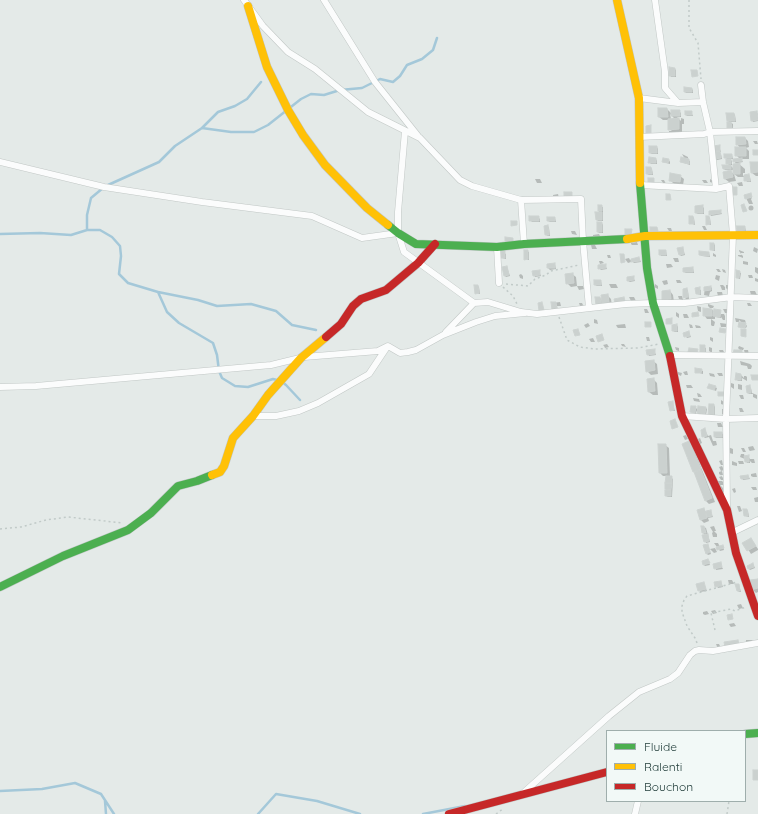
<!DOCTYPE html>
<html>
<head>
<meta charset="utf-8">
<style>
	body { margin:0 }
	#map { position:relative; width:758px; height:814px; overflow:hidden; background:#e4eae8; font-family:Quicksand,sans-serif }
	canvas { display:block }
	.legend { position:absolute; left:606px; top:730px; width:140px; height:72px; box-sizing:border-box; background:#f2f9f7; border:1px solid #9faeac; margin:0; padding:5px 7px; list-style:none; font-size:12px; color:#223e3b }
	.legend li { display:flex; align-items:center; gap:8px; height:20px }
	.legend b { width:20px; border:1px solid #9faeac }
</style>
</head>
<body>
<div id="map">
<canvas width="758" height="814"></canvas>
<ul class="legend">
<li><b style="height:5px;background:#4caf50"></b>Fluide</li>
<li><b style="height:5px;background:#ffc107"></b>Ralenti</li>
<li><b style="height:5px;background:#c62828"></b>Bouchon</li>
</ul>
</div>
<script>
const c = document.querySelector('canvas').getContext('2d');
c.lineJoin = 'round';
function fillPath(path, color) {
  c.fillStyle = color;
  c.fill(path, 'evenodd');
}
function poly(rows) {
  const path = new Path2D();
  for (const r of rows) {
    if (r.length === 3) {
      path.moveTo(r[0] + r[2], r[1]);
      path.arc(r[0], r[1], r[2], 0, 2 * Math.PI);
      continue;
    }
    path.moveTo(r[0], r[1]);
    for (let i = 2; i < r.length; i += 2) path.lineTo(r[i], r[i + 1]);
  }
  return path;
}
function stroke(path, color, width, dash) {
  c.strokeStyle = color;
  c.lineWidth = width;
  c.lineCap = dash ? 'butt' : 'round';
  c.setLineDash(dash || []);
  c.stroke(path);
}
fillPath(poly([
	[675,69,676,70,676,77,671,77,670,75],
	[692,89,693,90,693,93,686,93,685,92],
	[667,109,672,114,679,111,681,113,681,117,677,117,681,121,681,118,684,119,684,124,682,124,682,132,671,134,669,133,669,131,672,131,669,129,669,120,663,120,659,117],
	[670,114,675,119,671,119],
	[691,112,693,116,687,116,686,115],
	[756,112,758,114,758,121,753,122,752,120],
	[734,114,735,115,736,122,730,122,733,124,733,130,730,131,730,123,728,121],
	[745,138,748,141,749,147,746,148,749,151,749,159,741,159,743,162,738,163,745,169,745,173,743,173,743,176,749,175,750,177,751,182,747,182,745,177,738,177,734,174,734,170,725,170,724,169,730,166,727,163,727,159,725,157,732,155,733,159,730,159,732,161,732,165,737,165,734,161,740,159,736,155,740,148,737,144],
	[730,165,734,165,734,169],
	[753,141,757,141,758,144,755,144],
	[719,146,721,152,719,152,721,154,722,159,717,160,716,159,716,153,714,150],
	[657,147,658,149,658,154,652,154,650,153],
	[682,154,688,157,688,160,690,161,690,165,681,162,685,159],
	[656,159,657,161,657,164,651,164,649,162],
	[669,160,670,162,670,164,663,162],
	[758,163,758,176,756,176,752,173],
	[651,168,652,169,653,175,649,175,647,174],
	[730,171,734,174,736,181,729,182,725,179,724,173],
	[680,176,684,179,683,185,674,184,670,180],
	[535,179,540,179,542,183,537,183],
	[710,179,713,181,713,183,710,182],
	[661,180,664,180,666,184,663,183],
	[702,180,706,180,708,183,704,183],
	[742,182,743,186,739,186,737,183],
	[558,194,559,198,553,196,553,195],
	[750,194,752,198,751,199,753,204,749,204,746,198],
	[751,208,2.5],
	[599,206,603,207,603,221,598,221,597,220,599,213],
	[702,206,704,208,704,214,698,214,696,213,696,207],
	[720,211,722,214,711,216,710,214],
	[538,217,540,219,540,222,532,222,530,220],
	[693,217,694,218,695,225,690,223],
	[709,217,710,218,711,225,707,224],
	[555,218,556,222,550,222,548,221],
	[602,223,603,225,603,233,599,233,598,232],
	[548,226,549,228,550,236,548,236,546,235],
	[702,226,705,226,707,230,704,230],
	[745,227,746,231,739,232,738,230],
	[667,228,671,228,672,231,669,231],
	[571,231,575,231,577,235,572,234],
	[599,234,601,238,593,236,593,235],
	[637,242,638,245,632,245,631,244,631,243],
	[714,244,715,245,715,251,711,250],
	[591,245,595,245,597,249,592,249],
	[754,247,758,249,757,253,753,251],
	[683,249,685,255,681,256,679,254],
	[739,250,744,252,744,253,740,253,743,256,743,258,738,256,738,255,742,255,739,251],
	[527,251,529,252,529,260,525,259],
	[666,251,667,256,661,256,660,254],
	[502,252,506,254,506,259,502,258],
	[709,253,710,257,702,256,700,255],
	[713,253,716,255,716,257,713,256],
	[607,255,610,255,611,258,608,258],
	[629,258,630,260,639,258,641,262,634,263,631,260,631,262,628,263,625,259],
	[673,258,678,258,679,262,675,262],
	[599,261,602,261,604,263,600,264],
	[743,261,748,262,748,265,743,264],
	[555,264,556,269,550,270,548,268,548,265],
	[666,264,671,264,673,267,667,268],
	[605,265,607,269,601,270,599,268],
	[507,267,510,276,506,277,504,275],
	[755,267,758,268,758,274,755,272],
	[693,268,694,273,686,273,684,272,684,269],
	[716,269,719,269,721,272,718,272],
	[722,269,725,270,726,273,723,272],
	[539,271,541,276,535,277,534,275],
	[739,272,741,273,740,279,737,278],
	[521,274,523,276,523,279,520,278,519,275],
	[572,274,576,277,577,286,571,287,567,283],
	[716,275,720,276,719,281,715,279],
	[748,275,752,275,753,278,749,278],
	[633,277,635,281,630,282,628,281],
	[755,278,758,279,758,282,755,281],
	[667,280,668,284,664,285,662,281],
	[676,280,680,280,682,283,677,283],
	[601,281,602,286,597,286,595,285],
	[609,284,616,284,618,288,611,288],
	[655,284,658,286,658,289,654,287],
	[720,285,723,285,726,288,726,285,730,285,731,290,728,290,725,287,725,290,722,290],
	[478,286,479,287,480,294,476,293],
	[577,286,583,286,584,289,579,290],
	[705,287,711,287,712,288,712,291,710,292,709,296,704,295],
	[696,288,701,290,701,295,697,294],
	[687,289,688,291,689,299,686,299,684,297],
	[670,291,673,295,674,302,667,303,663,299],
	[750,291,755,291,757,295,751,295],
	[717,292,722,292,723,296,718,296],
	[607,295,611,299,612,306,606,307,602,302,602,305,599,306,600,298,602,300],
	[678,296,682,296,683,300,679,299],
	[629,297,634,297,636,301,631,301],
	[560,302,561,306,557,306,558,311,553,303],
	[579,303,582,303,584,307,580,306],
	[747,303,750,303,752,306,748,306],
	[708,304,714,306,713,308,710,308,715,312,720,311,721,314,724,314,725,316,725,320,723,320,721,317,721,318,715,317,715,319,711,319,715,322,714,326,712,326,711,325,711,319,707,319,704,315,711,309,708,306],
	[697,306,701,307,701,312,698,311],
	[644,309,647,309,649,313,645,313],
	[723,309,727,309,728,313,725,313],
	[676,312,679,314,679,318,676,316],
	[683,314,687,314,689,318,684,318],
	[735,318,745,320,746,323,744,322,747,326,746,328,741,328,739,326,743,324,739,320,739,322,736,322],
	[594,319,597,320,598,324,594,323],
	[588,323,590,326,586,328,584,325],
	[720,323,728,324,729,327,721,327],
	[625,324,626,328,618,328,617,327,616,325],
	[689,324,692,325,693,328,690,328],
	[677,325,678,327,678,332,675,332,673,331],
	[695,325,700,326,701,328,696,328],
	[689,333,691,337,687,338,684,334],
	[646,337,649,337,650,341,647,341],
	[710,337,713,338,713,342,710,340],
	[593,338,595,342,591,342,589,339],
	[607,344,609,347,605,348,604,346,603,345],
	[621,344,624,344,626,347,622,346],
	[701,346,706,348,706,353,701,352],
	[739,346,744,348,743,350,741,350,743,354,736,354,741,351,738,348],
	[675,347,679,348,679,351,676,350],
	[709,347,712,348,712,353,709,351],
	[654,350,656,355,649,356,648,354],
	[719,350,723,350,725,354,720,353],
	[744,350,748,350,749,355,745,354],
	[653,361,657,364,658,374,651,375,647,371],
	[740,361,750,364,752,366,751,369,748,369,747,366,741,365],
	[701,370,703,371,703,374,696,372],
	[687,371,688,375,685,375,683,372],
	[678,372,682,373,681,376,677,374],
	[709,373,714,374,715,377,710,376],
	[717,373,722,373,723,376,719,376],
	[741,375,744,378,744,376,746,376,747,377,747,381,742,378,742,381,738,381,736,379],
	[653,379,657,383,658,395,653,395,649,392],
	[731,383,734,384,734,389,731,387],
	[738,384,742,385,742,390,738,389],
	[686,385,691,385,693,388,687,388],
	[747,386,751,388,752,393,757,395,757,399,753,397,753,394,749,394,748,393],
	[715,387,717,388,716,391,709,388],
	[697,393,700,394,702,397,698,397],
	[739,395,743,395,744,399,741,399],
	[693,398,699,399,700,402,694,401],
	[721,400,724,402,724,405,721,404],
	[672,402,675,411,672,411,671,410],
	[714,405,715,407,715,416,711,416],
	[695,407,698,410,699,407,706,408,707,409,706,415,699,414,696,411,696,414,693,413,691,412],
	[739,408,742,408,744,412,740,412],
	[722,409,724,409,725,415,722,414],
	[717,423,721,423,723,427,718,427],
	[705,430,708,436,711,435,713,441,716,441,717,445,713,446,709,437,705,438,703,436],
	[721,433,723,434,723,438,716,438,715,437],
	[686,435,688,439,685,440,683,436],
	[700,438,702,443,700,444,698,439],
	[689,442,692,445,715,502,709,504,706,501,683,444],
	[665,445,669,448,670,477,673,479,672,497,668,497,666,496,667,476,663,476,660,473],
	[753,446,755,450,750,451,749,450,748,447],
	[728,447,733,449,733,454,729,453],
	[741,448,744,448,746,452,743,452],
	[741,454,744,454,745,457,748,456,750,459,754,459,755,463,752,463,750,461,750,463,747,463,745,459,740,457],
	[722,460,723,465,721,465,719,461],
	[732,461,737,463,737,466,732,465],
	[738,461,743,461,744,464,739,464],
	[722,466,724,470,721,471,719,467],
	[722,471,723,475,721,475,723,478,723,480,721,480,719,477,722,476,719,474,719,472],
	[756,473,757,477,753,477,751,476,751,474],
	[748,476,750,479,743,480,742,478],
	[716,481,722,481,723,482,723,485,720,485,723,488,724,492,720,492],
	[751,487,756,487,757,490,753,490],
	[735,488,736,492,734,493,732,489],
	[758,497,758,502,755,502,754,498],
	[737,506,740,506,742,511,739,512],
	[704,509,706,512,710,511,713,517,708,518,709,521,704,523,700,519],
	[747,510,748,511,749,517,745,516],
	[714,526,716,531,714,531,717,534,717,537,713,537,712,533,713,532,710,527],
	[704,527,706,528,710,542,706,543,705,541,706,536,703,533],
	[751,539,758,549,758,550,751,554,744,543],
	[714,543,718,543,720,547,723,546,724,550,720,551],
	[708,545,711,554,708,555,706,553],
	[715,548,717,552,714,553,710,549],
	[708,560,710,565,705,566,704,565],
	[720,563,723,569,716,570,714,564],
	[753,564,755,568,750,570,749,569],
	[728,580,732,580,734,584,729,584],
	[758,580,758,592,756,593,752,589],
	[721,582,723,587,718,588,715,583],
	[704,584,707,591,700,592,698,585],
	[739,585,741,592,739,592,738,591],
	[741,604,743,608,739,609,737,605],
	[715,610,717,613,713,614,711,611],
	[707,611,709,614,705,615,703,614,703,612],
	[734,623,736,626,731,627,730,626,729,624],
	[746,640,752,640,753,641,746,643],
	[716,644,719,644,721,648,718,649]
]), '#0003');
stroke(poly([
	[202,128,218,112,235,106,247,99,261,82],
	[108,185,159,162,175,146,202,128,231,132,254,132,268,125,301,99,311,94,324,95,340,90,362,88,380,79,393,82,400,76,407,65,422,59,433,50,437,38],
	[87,230,87,215,91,198,103,188],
	[0,234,40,233,71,235,87,230,100,230,112,237,120,246,121,256,119,274,128,283,158,292,167,312,179,323,213,343,217,355,219,371,222,378,235,386,248,387,273,379,281,381,286,385,300,400],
	[158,292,198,300,217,306,251,304,276,311,292,325,316,330],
	[0,791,42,789,75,783,101,794,114,814],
	[105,801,106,814],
	[258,814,276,794,317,801,360,814],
	[423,814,465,806]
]), '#a4c8d9', 2.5);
const building = poly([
	[669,67,675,68,675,76,669,76,669,67],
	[691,70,697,70,698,76,692,77,691,70],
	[684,87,692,88,692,92,684,92,684,87],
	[658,108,667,108,668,117,658,117,658,108],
	[671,110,680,110,680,116,671,116,671,110],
	[685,111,692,111,692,115,685,115,685,111],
	[757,111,758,120,751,121,750,112,757,111],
	[726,113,734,113,735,121,727,121,726,113],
	[679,118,679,129,668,130,668,119,679,118],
	[727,122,731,122,732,129,727,130,727,122],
	[651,125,651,134,646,134,646,126,651,125],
	[736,137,745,137,746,144,736,145,736,137],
	[720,145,720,151,713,151,713,146,720,145],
	[649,146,657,146,657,153,649,153,649,146],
	[735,147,746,147,746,156,735,156,735,147],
	[753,150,758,150,758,155,753,155,753,150],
	[720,151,721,158,715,159,714,152,720,151],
	[724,154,732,154,732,158,724,158,724,154],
	[649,157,656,158,656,163,648,163,649,157],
	[681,157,689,159,689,164,680,162,681,157],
	[663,158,669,159,668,163,662,162,663,158],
	[742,158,742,161,733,162,733,159,742,158],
	[726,159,731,159,731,164,726,164,726,159],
	[750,162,758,162,758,172,751,173,750,162],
	[740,163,740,174,733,174,733,164,740,163],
	[722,165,731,165,731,169,723,169,722,165],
	[646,167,651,167,652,174,646,174,646,167],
	[731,170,733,177,724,179,723,172,731,170],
	[670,173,681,175,680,182,669,181,670,173],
	[749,174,750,181,744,181,744,175,749,174],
	[648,178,654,178,654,183,648,183,648,178],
	[733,187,737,187,737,195,733,195,733,187],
	[564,192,572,192,572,197,564,197,564,192],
	[751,193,752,197,745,199,744,195,751,193],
	[666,194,670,194,671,200,666,200,666,194],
	[744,204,747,211,743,212,741,205,744,204],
	[598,205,602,205,602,211,598,211,598,205],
	[703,205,703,213,695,213,695,206,703,205],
	[721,210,721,213,709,215,709,211,721,210],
	[595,212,602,212,602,220,596,220,595,212],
	[529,216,539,216,539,221,529,221,529,216],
	[689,216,693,216,694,224,689,224,689,216],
	[706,216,709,216,710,224,706,225,706,216],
	[547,217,555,217,555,221,547,221,547,217],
	[511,221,517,221,517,225,511,226,511,221],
	[597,222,602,222,602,232,597,232,597,222],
	[548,225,549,235,545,235,544,226,548,225],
	[736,226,745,226,745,230,737,231,736,226],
	[650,227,657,227,658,231,650,231,650,227],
	[625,229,632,229,631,235,625,235,625,229],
	[505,237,513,238,513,242,505,241,505,237],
	[710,243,714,243,714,250,710,250,710,243],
	[683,247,684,254,679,255,677,248,683,247],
	[524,250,528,250,528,259,524,260,524,250],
	[659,250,666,250,666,255,659,255,659,250],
	[501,251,505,251,505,258,501,258,501,251],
	[699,251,709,252,709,256,699,255,699,251],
	[620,254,624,254,625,262,621,263,620,254],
	[639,257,640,261,631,262,631,259,639,257],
	[555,263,555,268,547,268,547,264,555,263],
	[606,264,606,268,598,269,598,265,606,264],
	[507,266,509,275,504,276,502,267,507,266],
	[693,267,693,272,683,272,683,268,693,267],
	[540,270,540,275,533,276,532,271,540,270],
	[736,270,740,271,739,278,736,278,736,270],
	[573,273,574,283,566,284,565,274,573,273],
	[634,276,634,280,627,281,627,277,634,276],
	[594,280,601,280,601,285,594,285,594,280],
	[474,285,478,285,479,293,475,294,474,285],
	[711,286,711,290,704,291,704,287,711,286],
	[700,287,700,294,696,294,695,288,700,287],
	[687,288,688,297,683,298,683,289,687,288],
	[670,290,671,299,662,300,662,291,670,290],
	[608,294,609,303,602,304,601,295,608,294],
	[595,297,600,297,601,304,596,305,595,297],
	[624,297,625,301,615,303,614,299,624,297],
	[542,302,544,310,539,311,538,303,542,302],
	[551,302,556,302,557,309,552,310,551,302],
	[703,308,712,309,712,316,703,316,703,308],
	[714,309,721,310,720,317,713,316,714,309],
	[698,312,699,316,692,317,692,313,698,312],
	[672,318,672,324,666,324,666,319,672,318],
	[645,322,651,322,651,327,645,327,645,322],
	[739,322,746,323,745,328,738,327,739,322],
	[677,324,677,331,672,331,672,325,677,324],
	[720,328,726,329,725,333,719,332,720,328],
	[578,329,580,335,575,336,573,330,578,329],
	[741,329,746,329,746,337,741,336,741,329],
	[689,331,690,336,684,337,683,333,689,331],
	[602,334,604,340,598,342,596,336,602,334],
	[700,345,705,345,705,352,700,352,700,345],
	[689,348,698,349,697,353,688,352,689,348],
	[655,349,655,354,647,355,646,350,655,349],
	[734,350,742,350,742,353,733,353,734,350],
	[654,360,655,370,646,372,645,361,654,360],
	[695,368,702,369,701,373,695,373,695,368],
	[736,373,741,374,741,380,735,380,736,373],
	[751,375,758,375,758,380,752,380,751,375],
	[654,378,655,391,648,392,647,379,654,378],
	[709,384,716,386,714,390,707,388,709,384],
	[750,385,751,393,747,393,746,386,750,385],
	[718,392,724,392,724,396,718,396,718,392],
	[673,401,674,410,670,411,668,402,673,401],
	[709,404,714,404,714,415,708,415,709,404],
	[691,406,696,406,695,413,690,412,691,406],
	[698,406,706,407,705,414,697,413,698,406],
	[675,419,678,427,672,429,670,421,675,419],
	[705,428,707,436,702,437,701,430,705,428],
	[714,432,722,432,722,437,714,437,714,432],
	[689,441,701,469,693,472,682,444,689,441],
	[658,444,666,444,667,473,659,473,658,444],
	[749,455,749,462,745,462,744,456,749,455],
	[701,470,712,498,705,501,694,472,701,470],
	[748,475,749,478,741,479,740,476,748,475],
	[666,476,672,476,672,483,665,483,666,476],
	[665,483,672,483,671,490,665,489,665,483],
	[665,490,671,490,671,496,665,496,665,490],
	[704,508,707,518,700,520,697,510,704,508],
	[743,509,747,509,748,516,744,516,743,509],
	[711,510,712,516,707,517,706,511,711,510],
	[701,526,704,526,706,533,702,533,701,526],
	[708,534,709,541,704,542,702,535,708,534],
	[751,538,756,546,747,551,742,543,751,538],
	[708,544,710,552,706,554,703,545,708,544],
	[723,545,724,548,717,550,716,547,723,545],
	[708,559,710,563,703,565,702,561,708,559],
	[721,562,722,567,714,569,713,564,721,562],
	[753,563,754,567,748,569,747,566,753,563],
	[758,579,758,588,751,590,750,580,758,579],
	[721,581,722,586,715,587,714,582,721,581],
	[704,582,706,589,698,591,696,584,704,582],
	[735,584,739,584,740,591,737,591,735,584],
	[732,614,733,619,728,620,727,615,732,614],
	[738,640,739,645,725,647,724,642,738,640],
	[753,770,758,770,758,780,753,780,753,770]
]);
fillPath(building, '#cbd1cf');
stroke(building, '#cdd3d1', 1);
const street = poly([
	[244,0,263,26,288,52,315,69,368,112,420,138,460,180,472,186,521,200],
	[324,0,375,82,418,136],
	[655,0,665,72,665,88,678,103],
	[701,85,703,102,710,132,716,189],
	[639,98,678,103,703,102],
	[405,131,398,212,398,233,404,252,474,303,488,302,521,312,537,314,626,304,653,303,685,303,732,297,758,298],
	[639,137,704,134,710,132,758,131],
	[0,162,104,187,202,202,312,216,362,238,398,233],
	[640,185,716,189,729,186,733,235,726,419,727,507],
	[524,244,521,200,581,199,583,241,589,308],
	[497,247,499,283],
	[446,332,474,303],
	[670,355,758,356],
	[0,387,36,386,271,365,304,357,378,351,388,346,400,353,408,352,416,350,443,335,476,322,495,316,525,313],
	[253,416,276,416,299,411,318,403,369,374,387,347],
	[682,416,726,419,758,418],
	[731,533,758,520],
	[522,794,609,716,639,692,670,679,678,673,690,655,695,651,699,650,713,651,758,643],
	[635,814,638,801]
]);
const fast = poly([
	[640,183,647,268,653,303,670,356],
	[388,225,398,233,416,244,497,247,524,244,627,239],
	[0,587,63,556,128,530,151,513,178,486,197,481,212,475],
	[745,734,758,733]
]);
const slow = poly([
	[617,0,639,98,640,183],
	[248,6,267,67,288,110,303,135,325,165,367,208,388,225],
	[627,239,645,236,758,235],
	[212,475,220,472,224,466,233,438,253,416,268,395,301,358,326,337]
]);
const jam = poly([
	[326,337,341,324,353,306,361,299,386,290,418,263,435,244],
	[670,356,682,416,727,510,736,553,758,616],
	[449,814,607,772]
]);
stroke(street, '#c1c7c5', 7);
stroke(fast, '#c0c7c6', 9);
stroke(slow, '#c0c7c6', 9);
stroke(jam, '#c0c7c6', 9);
stroke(poly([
	[689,0,689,28,698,43,701,79],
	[506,284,528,286,535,279,546,275,551,271,579,265],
	[503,287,513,296,517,304],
	[559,317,567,340,580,347,594,349,638,348,659,344],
	[0,529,21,527,46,520,68,517,123,523],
	[715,630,711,613,731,609,735,611,746,607],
	[697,643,695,638,687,626,682,612,682,606,684,600,687,596,737,582],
	[496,814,504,808],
	[727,814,729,801]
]), '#c1cac8', 1.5, [2, 3]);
stroke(street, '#fbfcfc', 6);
stroke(fast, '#4caf50', 8);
stroke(slow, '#ffc107', 8);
stroke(jam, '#c62828', 8);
</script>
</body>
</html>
